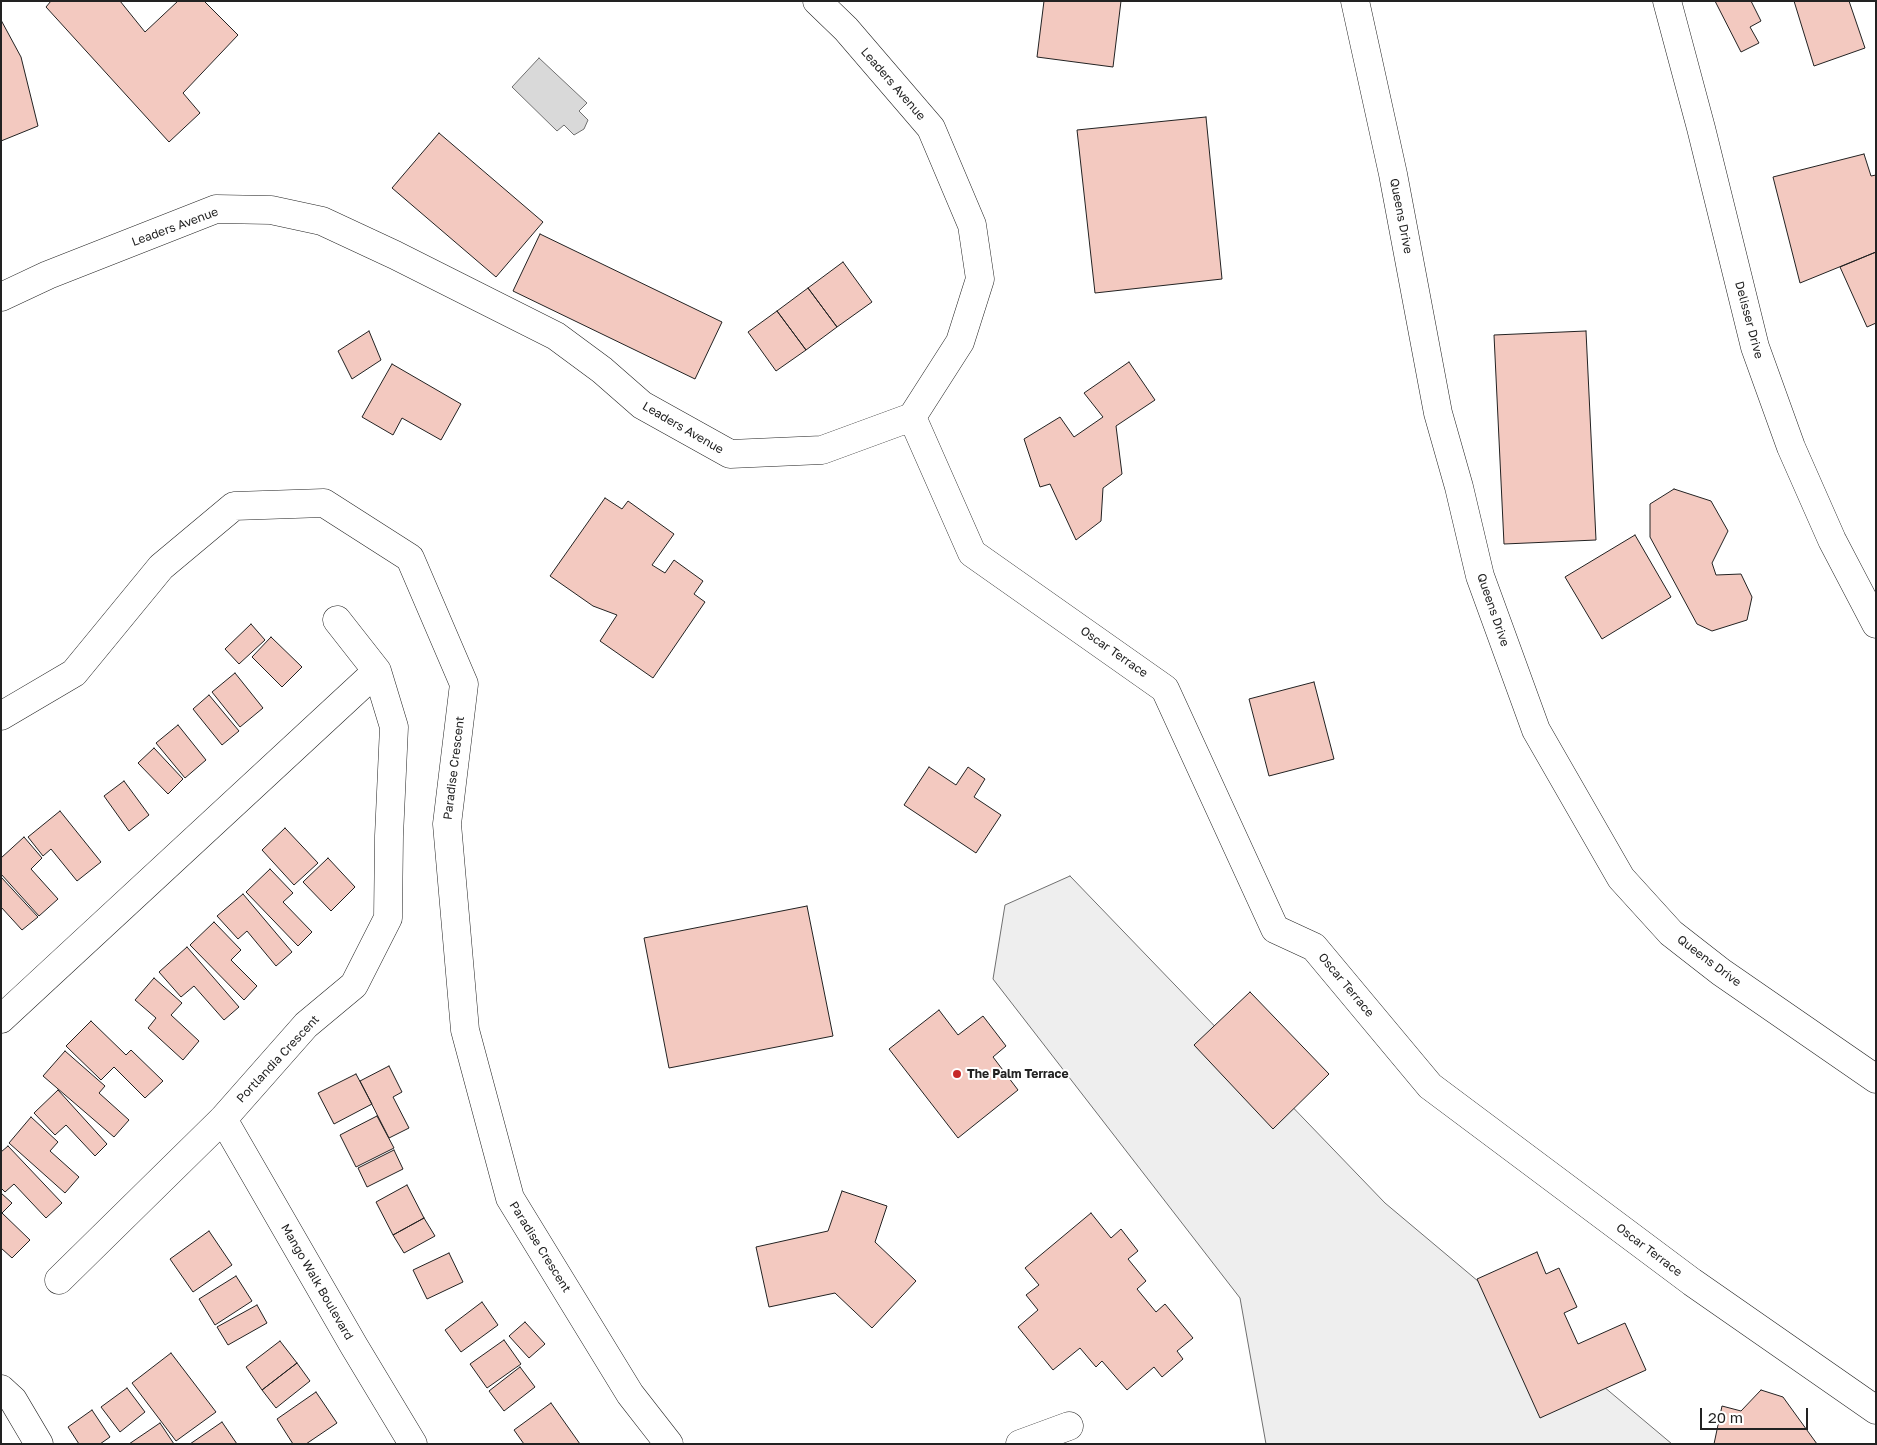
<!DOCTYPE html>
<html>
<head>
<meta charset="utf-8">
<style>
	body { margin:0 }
	#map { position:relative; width:1877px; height:1445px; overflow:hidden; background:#fff; font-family:"Golos Text",sans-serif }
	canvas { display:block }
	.frame { position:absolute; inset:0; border:2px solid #222; pointer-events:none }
	.scale { position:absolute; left:1700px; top:1408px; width:108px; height:22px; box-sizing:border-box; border:2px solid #222; border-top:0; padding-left:6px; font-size:15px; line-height:18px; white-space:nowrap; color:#222; -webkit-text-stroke:4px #fff; paint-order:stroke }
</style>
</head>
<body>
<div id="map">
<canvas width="1877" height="1445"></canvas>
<div class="frame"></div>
<div class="scale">20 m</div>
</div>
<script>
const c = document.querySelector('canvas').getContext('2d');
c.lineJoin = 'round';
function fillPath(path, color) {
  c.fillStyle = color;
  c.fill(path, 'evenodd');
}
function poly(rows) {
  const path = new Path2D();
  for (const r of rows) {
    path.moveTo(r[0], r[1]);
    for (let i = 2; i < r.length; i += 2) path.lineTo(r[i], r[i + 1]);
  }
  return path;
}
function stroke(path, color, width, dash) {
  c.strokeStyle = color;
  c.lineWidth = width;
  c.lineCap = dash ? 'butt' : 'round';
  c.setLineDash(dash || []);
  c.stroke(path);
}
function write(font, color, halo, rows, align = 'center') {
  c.font = font + ' "Golos Text",sans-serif';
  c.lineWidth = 4;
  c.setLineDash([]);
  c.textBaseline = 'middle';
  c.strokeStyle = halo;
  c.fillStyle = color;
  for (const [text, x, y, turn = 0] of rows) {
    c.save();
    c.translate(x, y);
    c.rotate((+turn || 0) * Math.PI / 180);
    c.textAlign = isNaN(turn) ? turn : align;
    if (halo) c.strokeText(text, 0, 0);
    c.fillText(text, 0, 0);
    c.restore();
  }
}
const green = poly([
	[1070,876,1385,1203,1672,1444,1266,1444,1240,1298,993,979,1005,905,1070,876]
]);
fillPath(green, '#eee');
stroke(green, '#6f6f6f', 1);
const water = poly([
	[539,58,587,103,579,111,588,120,584,129,574,135,564,125,557,131,512,87,539,58]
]);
fillPath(water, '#d9d9d9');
stroke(water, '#6f6f6f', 1);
const building = poly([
	[51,1,120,1,145,32,178,1,204,1,238,35,183,93,200,113,169,142,46,7,51,1],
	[1044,1,1121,1,1113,67,1037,57,1044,1],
	[1715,1,1751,1,1761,21,1750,27,1759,43,1741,52,1715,1],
	[1794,1,1849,1,1865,48,1814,66,1794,1],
	[1,20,21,57,38,126,1,141,1,20],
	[1206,117,1222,279,1095,293,1077,130,1206,117],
	[439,133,543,222,496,277,392,188,439,133],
	[1864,154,1871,176,1876,175,1876,252,1800,283,1773,177,1864,154],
	[540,234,722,322,695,379,513,291,540,234],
	[1876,252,1876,323,1867,327,1840,267,1876,252],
	[843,262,872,302,837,327,808,288,843,262],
	[808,288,837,327,806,350,777,311,808,288],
	[777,311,806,350,776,371,748,332,777,311],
	[369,331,381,360,352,379,338,351,369,331],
	[1586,331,1596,540,1504,544,1494,335,1586,331],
	[1129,362,1155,400,1116,426,1122,474,1103,488,1101,521,1076,540,1050,484,1040,487,1024,439,1060,417,1074,437,1103,417,1084,393,1129,362],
	[392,364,461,404,441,440,402,418,393,435,362,417,392,364],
	[1674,489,1711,501,1728,531,1712,563,1716,575,1741,574,1752,597,1747,620,1712,631,1697,624,1650,537,1650,504,1674,489],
	[605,498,622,509,628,501,674,534,652,565,665,573,674,560,703,581,694,594,705,602,653,678,600,641,617,615,593,606,550,576,605,498],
	[1635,535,1671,597,1602,639,1565,577,1635,535],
	[251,624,265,640,239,664,225,649,251,624],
	[271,637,302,667,282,687,252,657,271,637],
	[235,673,263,708,240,727,212,692,235,673],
	[1314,682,1334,759,1269,776,1249,699,1314,682],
	[209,695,239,731,222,745,193,709,209,695],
	[178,725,206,760,185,778,156,743,178,725],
	[154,748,183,779,168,794,138,763,154,748],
	[929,767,956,785,968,767,985,779,974,797,1001,815,976,853,904,805,929,767],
	[124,781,149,815,129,831,104,796,124,781],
	[60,811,101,862,77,881,51,849,43,856,28,837,60,811],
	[285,828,318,863,294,885,262,850,285,828],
	[24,837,42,858,31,869,58,899,39,916,1,874,1,858,24,837],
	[328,858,355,887,331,911,303,882,328,858],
	[270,869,293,893,283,902,312,932,298,946,246,892,270,869],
	[1,877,38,917,22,930,1,907,1,877],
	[243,894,292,952,276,966,247,931,238,939,217,916,243,894],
	[807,906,833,1036,669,1068,644,938,807,906],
	[214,922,241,950,231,960,257,986,244,1000,190,945,214,922],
	[187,947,239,1007,224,1020,194,986,181,997,159,972,187,947],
	[154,978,182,1003,171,1015,199,1041,183,1060,148,1028,156,1018,135,1000,154,978],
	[1250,992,1329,1074,1273,1129,1194,1045,1250,992],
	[939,1010,958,1035,983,1016,1006,1046,993,1057,1018,1090,958,1138,889,1049,939,1010],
	[91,1021,126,1055,131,1050,163,1081,145,1098,114,1067,101,1080,66,1046,91,1021],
	[65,1051,105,1086,99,1093,129,1120,114,1137,43,1076,65,1051],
	[389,1066,402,1092,393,1097,409,1128,389,1138,360,1081,389,1066],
	[356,1074,372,1104,334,1124,318,1093,356,1074],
	[58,1090,107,1144,95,1156,66,1125,55,1135,34,1113,58,1090],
	[377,1116,394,1148,356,1167,340,1135,377,1116],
	[31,1117,58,1142,50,1151,79,1177,65,1193,9,1143,31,1117],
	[8,1146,62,1203,46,1218,14,1184,5,1192,1,1188,1,1152,8,1146],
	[394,1150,403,1169,367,1187,358,1168,394,1150],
	[407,1185,424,1218,393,1235,376,1202,407,1185],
	[842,1191,887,1206,875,1242,916,1281,872,1328,835,1293,769,1307,756,1247,828,1231,842,1191],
	[1,1193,12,1203,2,1213,30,1240,12,1258,1,1248,1,1193],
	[1091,1213,1111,1238,1121,1229,1138,1251,1128,1259,1146,1281,1137,1289,1156,1312,1165,1304,1193,1338,1177,1351,1183,1359,1162,1377,1154,1367,1127,1390,1102,1361,1096,1367,1080,1348,1053,1370,1018,1327,1038,1310,1026,1295,1039,1285,1025,1268,1091,1213],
	[424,1218,435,1236,404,1253,393,1235,424,1218],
	[209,1231,232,1265,193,1292,170,1259,209,1231],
	[1537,1252,1546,1274,1559,1268,1577,1307,1564,1313,1578,1344,1625,1323,1646,1370,1540,1418,1477,1279,1537,1252],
	[449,1253,463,1282,427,1299,413,1270,449,1253],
	[236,1276,252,1301,215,1325,199,1299,236,1276],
	[482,1302,498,1325,461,1352,445,1330,482,1302],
	[257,1305,267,1323,228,1345,217,1327,257,1305],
	[525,1322,545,1344,529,1358,509,1336,525,1322],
	[504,1340,521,1364,487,1388,470,1364,504,1340],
	[280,1341,297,1363,262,1390,246,1367,280,1341],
	[171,1353,216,1412,176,1441,132,1383,171,1353],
	[297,1363,310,1381,276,1408,262,1390,297,1363],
	[520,1367,535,1387,504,1411,489,1391,520,1367],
	[127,1388,145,1412,120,1432,101,1407,127,1388],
	[1761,1390,1783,1397,1817,1444,1714,1444,1722,1406,1741,1411,1761,1390],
	[316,1392,337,1423,306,1444,293,1444,277,1419,316,1392],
	[551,1403,580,1444,524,1444,514,1430,551,1403],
	[92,1410,110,1437,100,1444,79,1444,68,1427,92,1410],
	[222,1422,237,1444,190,1444,222,1422],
	[160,1423,174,1444,129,1444,160,1423]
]);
fillPath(building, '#f3c9c0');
stroke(building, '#222', 1);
const minor = poly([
	[1667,1,1701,128,1755,347,1791,447,1832,540,1876,624],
	[1,297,48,275,216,209,271,210,322,221,395,255,556,336,602,370,642,405,730,454,822,450,912,417,960,342,980,279,972,225,931,128,846,29,817,1],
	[912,417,972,553,1165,689,1275,929,1314,947,1430,1086,1692,1282,1876,1410],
	[1,716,74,673,161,567,234,506,324,503,410,558,464,684,447,824,465,1030,510,1198,630,1394,669,1444],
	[1,1019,377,671],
	[223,1119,354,1346,413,1444],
	[59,1280,223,1119,306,1025,354,985,388,918,389,836,394,727,377,671,337,620],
	[1,1389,13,1400,39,1444],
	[1020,1444,1069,1426]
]);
const major = poly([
	[1355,1,1393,174,1438,413,1459,487,1480,576,1536,730,1621,878,1671,933,1721,972,1876,1079]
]);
stroke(minor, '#222', 29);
stroke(major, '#222', 29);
stroke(minor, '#fff', 28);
stroke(major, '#fff', 28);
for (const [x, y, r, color] of [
	[957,1074,5,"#c62828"]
]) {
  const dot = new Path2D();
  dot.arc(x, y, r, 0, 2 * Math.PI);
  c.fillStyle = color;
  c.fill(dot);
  stroke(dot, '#fff', 2);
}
write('12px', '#222', '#fff', [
	["Leaders Avenue",893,84,49],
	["Queens Drive",1401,216,79],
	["Leaders Avenue",175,227,-20],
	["Delisser Drive",1749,320,75],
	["Leaders Avenue",683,428,30],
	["Queens Drive",1493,610,71],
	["Oscar Terrace",1114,652,35],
	["Paradise Crescent",454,768,-83],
	["Queens Drive",1709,961,37],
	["Oscar Terrace",1346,985,50],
	["Portlandia Crescent",278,1059,-47],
	["Paradise Crescent",540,1247,58],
	["Oscar Terrace",1649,1250,37],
	["Mango Walk Boulevard",317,1282,60]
]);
write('bold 12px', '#222', '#fff', [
	["The Palm Terrace",967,1074]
], 'left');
</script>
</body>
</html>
